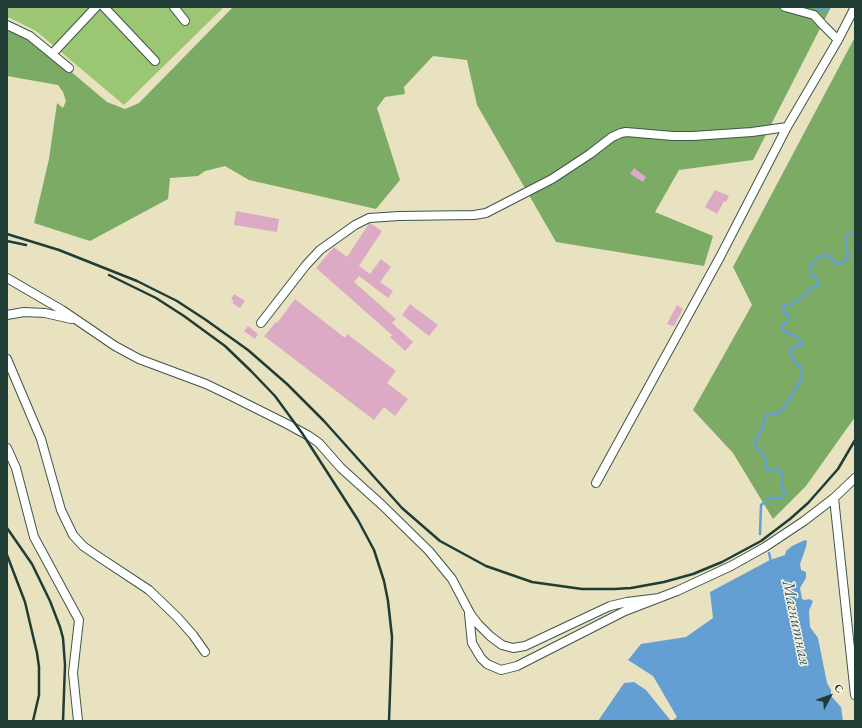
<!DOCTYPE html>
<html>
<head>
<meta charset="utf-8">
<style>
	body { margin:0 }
	#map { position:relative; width:862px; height:728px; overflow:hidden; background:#e9e2c0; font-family:"EB Garamond",serif }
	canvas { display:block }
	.frame { position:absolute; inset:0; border:8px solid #1f3d34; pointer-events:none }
	.north { position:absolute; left:810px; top:676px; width:40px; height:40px; -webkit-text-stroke:3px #fcf5e5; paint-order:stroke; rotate:49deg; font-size:11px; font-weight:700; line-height:16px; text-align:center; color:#1f3d34 }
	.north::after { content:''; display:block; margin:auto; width:14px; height:18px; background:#1f3d34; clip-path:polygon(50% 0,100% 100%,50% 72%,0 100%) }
</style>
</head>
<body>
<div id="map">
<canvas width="862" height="728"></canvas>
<div class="frame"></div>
<div class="north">С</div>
</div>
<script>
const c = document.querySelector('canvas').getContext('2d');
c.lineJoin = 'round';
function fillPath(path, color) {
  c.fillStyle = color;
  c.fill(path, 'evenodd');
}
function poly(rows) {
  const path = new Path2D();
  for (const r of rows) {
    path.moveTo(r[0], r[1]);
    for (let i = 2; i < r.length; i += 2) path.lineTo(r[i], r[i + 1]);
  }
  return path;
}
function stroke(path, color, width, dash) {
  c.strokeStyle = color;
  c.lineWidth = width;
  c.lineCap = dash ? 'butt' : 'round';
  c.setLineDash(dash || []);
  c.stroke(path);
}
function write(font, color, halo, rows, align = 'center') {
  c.font = font + ' "EB Garamond",serif';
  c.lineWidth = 3;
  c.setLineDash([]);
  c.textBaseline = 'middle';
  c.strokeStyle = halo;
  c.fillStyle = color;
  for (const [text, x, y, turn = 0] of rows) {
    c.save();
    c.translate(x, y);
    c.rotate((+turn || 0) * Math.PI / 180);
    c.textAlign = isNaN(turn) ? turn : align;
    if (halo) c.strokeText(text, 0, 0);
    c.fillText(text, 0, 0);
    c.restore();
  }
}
fillPath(poly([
	[7,7,224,7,124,105,36,31,10,18,7,18]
]), '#9bc673');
fillPath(poly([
	[233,7,831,7,753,160,679,170,655,212,713,236,704,266,556,242,477,105,467,60,433,56,404,87,405,94,385,97,377,108,400,180,376,209,249,180,225,166,205,171,198,176,170,178,168,199,90,241,34,223,49,159,57,103,63,108,66,101,63,92,58,85,7,76,7,27,24,32,107,102,125,109,139,103],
	[855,37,855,417,806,486,773,519,733,453,693,410,752,305,733,267]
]), '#7cab65');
fillPath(poly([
	[805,540,807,541,806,547,800,564,801,570,806,572,806,578,800,588,802,599,805,600,809,599,813,601,809,611,810,627,818,638,827,683,831,690,831,696,841,707,843,721,672,721,677,717,653,676,628,660,641,644,686,637,713,618,710,592,770,560,785,555,786,551,792,546],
	[634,682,646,690,671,721,598,721,624,683]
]), '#649fd4');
stroke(poly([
	[816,7,822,10,826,10,830,7],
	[760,534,761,505,770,498,781,498,785,494,782,487,783,474,779,470,768,470,766,469,766,458,757,448,755,444,756,440,764,426,764,419,766,415,778,413,784,408,802,378,802,370,800,367,794,362,791,353,792,347,801,345,802,343,801,341,793,335,782,330,782,327,788,319,789,316,782,309,783,307,785,305,792,304,804,296,807,291,816,286,818,284,817,280,811,273,810,269,811,265,821,256,827,255,836,263,839,264,846,260,848,256,846,244,847,235,850,233,855,232],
	[769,553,771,562]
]), '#649fd4', 2.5);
fillPath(poly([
	[634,168,646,177,643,182,630,174],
	[715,190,729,196,726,202,724,201,717,214,705,207],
	[236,211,279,219,277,232,234,225],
	[370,223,382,231,359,266,370,274,381,259,391,267,380,282,393,291,388,298,359,276,354,282,396,319,392,323,413,342,405,351,390,337,392,335,316,268,334,247,347,257,368,225],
	[234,294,245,301,240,308,232,303,234,301,231,299],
	[295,299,345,338,347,334,396,371,387,383,408,399,395,416,384,407,374,420,264,336,276,322,277,323],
	[410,304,438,325,429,336,402,315],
	[677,305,683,309,674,326,667,324],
	[248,326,258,334,255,339,244,331]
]), '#ddaac5');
const minor = poly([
	[104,7,155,61],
	[174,7,185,21],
	[785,7,814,15,823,25,838,40],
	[7,25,30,36,69,68],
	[52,54,96,7],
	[7,278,62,310,115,346,139,359,206,384,229,395,287,424,309,436,319,443,341,468,382,505,429,551,452,579,471,615,478,624,490,636,502,645,513,648,525,646,610,606,627,602,659,598],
	[7,315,24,312,45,313,71,319],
	[261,323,306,265,320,250,355,225,369,218,399,216,474,215,486,213,552,179,590,154,612,137,621,133,626,132,673,136,693,136,752,132,787,127],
	[7,359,41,439,61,510,73,535,83,546,99,557,149,590,178,618,193,635,205,652],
	[7,448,16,468,34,537,79,620,73,673,78,721],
	[596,483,720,257,787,127,838,40,855,7],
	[834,498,855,695],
	[469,614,472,643,481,658,487,664,501,670,517,666,625,611,677,591,731,566,765,547,804,521,834,498,855,478]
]);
stroke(minor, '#3d5649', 10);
stroke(minor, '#fff', 8);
stroke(poly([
	[7,234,59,250,137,281,177,301,206,320,248,350,287,384,324,421,402,508,440,541,486,566,532,582,582,589,614,589,631,588,664,582,693,574,722,562,761,541,790,519,808,503,838,469,855,440],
	[7,241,26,245],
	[109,275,156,298,184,316,225,346,251,371,275,396,302,433,358,520,374,550,384,581,388,601,392,637,389,721],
	[7,528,32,564,50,601,60,627,63,638,65,665,63,721],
	[7,555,25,602,37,653,39,667,39,695,33,721]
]), '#1f3d34', 2.5);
write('italic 17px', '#345a64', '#fcf5e5', [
	["Магнитная",796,623,78]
]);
</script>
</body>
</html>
